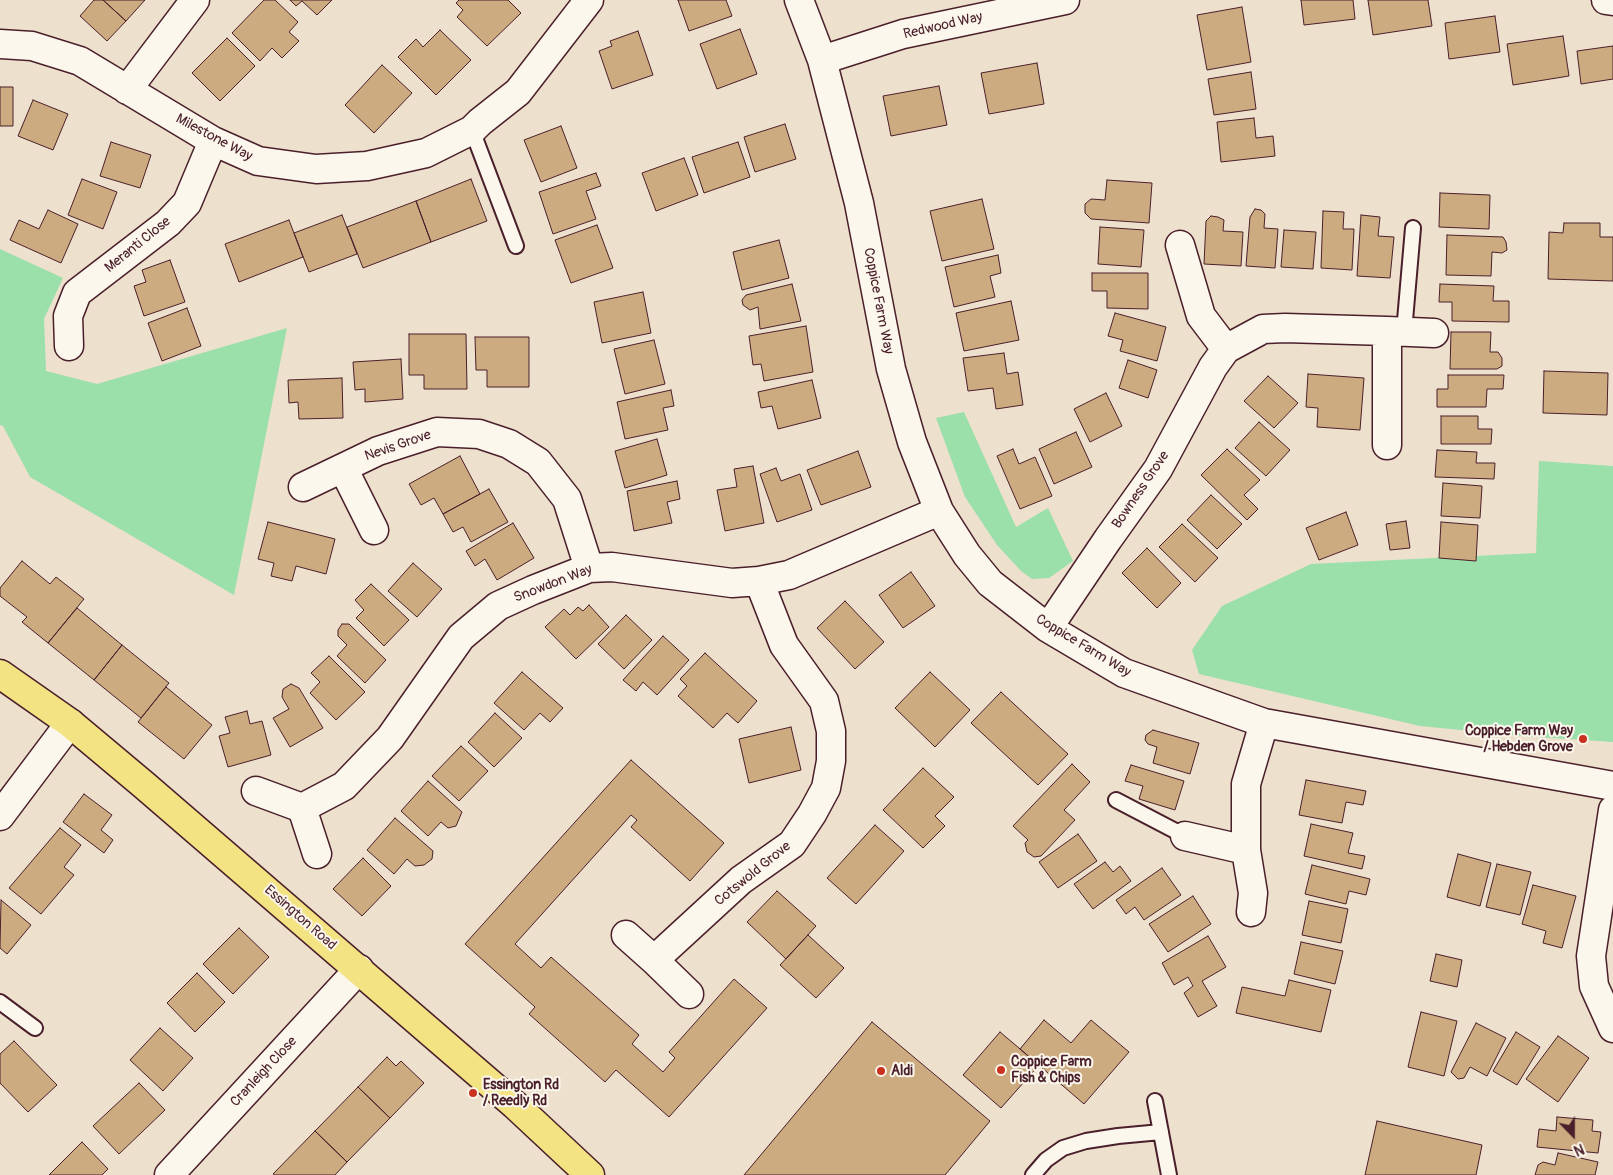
<!DOCTYPE html>
<html>
<head>
<meta charset="utf-8">
<style>
	body { margin:0 }
	#map { position:relative; width:1613px; height:1175px; overflow:hidden; background:#ede0cc; font-family:Pangolin,sans-serif }
	canvas { display:block }
	.north { position:absolute; left:1548px; top:1110px; width:50px; height:50px; -webkit-text-stroke:4px #fbf7ec; paint-order:stroke; rotate:158deg; font-size:14px; font-weight:700; line-height:20px; text-align:center; color:#4a1f2b }
	.north::after { content:''; display:block; margin:auto; width:18px; height:22px; background:#4a1f2b; clip-path:polygon(50% 0,100% 100%,50% 72%,0 100%) }
</style>
</head>
<body>
<div id="map">
<canvas width="1613" height="1175"></canvas>
<div class="north">N</div>
</div>
<script>
const c = document.querySelector('canvas').getContext('2d');
c.lineJoin = 'round';
function fillPath(path, color) {
  c.fillStyle = color;
  c.fill(path, 'evenodd');
}
function poly(rows) {
  const path = new Path2D();
  for (const r of rows) {
    path.moveTo(r[0], r[1]);
    for (let i = 2; i < r.length; i += 2) path.lineTo(r[i], r[i + 1]);
  }
  return path;
}
function stroke(path, color, width, dash) {
  c.strokeStyle = color;
  c.lineWidth = width;
  c.lineCap = dash ? 'butt' : 'round';
  c.setLineDash(dash || []);
  c.stroke(path);
}
function write(font, color, halo, rows, align = 'center') {
  c.font = font + ' Pangolin,sans-serif';
  c.lineWidth = 4;
  c.setLineDash([]);
  c.textBaseline = 'middle';
  c.strokeStyle = halo;
  c.fillStyle = color;
  for (const [text, x, y, turn = 0] of rows) {
    c.save();
    c.translate(x, y);
    c.rotate((+turn || 0) * Math.PI / 180);
    c.textAlign = isNaN(turn) ? turn : align;
    if (halo) c.strokeText(text, 0, 0);
    c.fillText(text, 0, 0);
    c.restore();
  }
}
fillPath(poly([
	[0,249,63,278,44,319,46,371,97,384,287,328,234,595,30,477,3,426,0,425],
	[964,412,1016,527,1048,508,1073,561,1049,578,1032,579,1021,571,997,545,965,497,936,418],
	[1539,461,1613,466,1613,742,1523,736,1420,726,1199,674,1192,650,1222,606,1311,564,1536,553]
]), '#9bdfab');
const building = poly([
	[94,0,103,0,126,21,107,41,80,16,94,0],
	[103,0,145,0,126,21,103,0],
	[264,0,275,0,298,22,289,32,299,41,282,58,272,48,260,61,232,33,264,0],
	[290,0,332,0,317,15,302,1,296,6,290,0],
	[459,0,508,0,521,13,487,46,457,17,463,10,456,3,459,0],
	[678,0,726,0,732,16,689,31,678,0],
	[1301,0,1353,0,1355,19,1304,25,1301,0],
	[1368,0,1428,0,1432,26,1373,35,1368,0],
	[1242,7,1251,62,1207,70,1197,15,1242,7],
	[1495,16,1500,52,1449,59,1445,23,1495,16],
	[740,29,757,74,717,89,700,44,740,29],
	[440,30,471,60,436,95,398,57,416,39,423,47,440,30],
	[638,31,653,75,612,89,599,51,612,46,610,41,638,31],
	[1563,36,1569,76,1513,85,1507,44,1563,36],
	[227,38,255,66,220,101,192,73,227,38],
	[1613,46,1613,79,1581,84,1577,51,1613,46],
	[1037,63,1044,104,989,114,981,73,1037,63],
	[382,65,412,93,374,133,345,105,382,65],
	[1251,72,1256,109,1214,115,1208,79,1251,72],
	[939,86,947,125,891,136,883,96,939,86],
	[0,87,13,87,13,126,0,126,0,87],
	[33,100,68,114,53,150,18,136,33,100],
	[1254,118,1256,138,1273,136,1275,156,1221,162,1217,122,1254,118],
	[785,124,796,159,755,172,744,137,785,124],
	[561,126,577,168,541,182,524,140,561,126],
	[111,142,151,155,140,188,100,176,111,142],
	[738,142,750,177,704,193,692,157,738,142],
	[684,158,698,195,656,211,642,173,684,158],
	[596,173,601,186,586,191,596,219,553,234,539,192,596,173],
	[82,179,117,192,103,229,68,215,82,179],
	[471,179,487,221,431,242,416,201,471,179],
	[1107,180,1152,183,1149,223,1091,219,1085,213,1085,204,1091,199,1105,200,1107,180],
	[1440,193,1490,195,1489,229,1439,227,1440,193],
	[982,199,994,249,942,261,930,211,982,199],
	[416,201,431,242,363,268,347,227,416,201],
	[1255,209,1261,210,1265,214,1264,228,1278,229,1275,268,1246,266,1250,217,1255,209],
	[48,210,78,224,61,263,10,240,19,220,39,229,48,210],
	[1323,211,1344,212,1343,229,1354,229,1352,270,1321,268,1323,211],
	[342,215,357,254,309,272,294,233,342,215],
	[1361,215,1380,217,1378,236,1394,237,1390,278,1357,276,1361,215],
	[1211,216,1218,217,1224,220,1223,231,1243,232,1241,266,1204,264,1206,221,1211,216],
	[289,220,303,257,239,282,225,244,289,220],
	[1564,223,1600,223,1600,237,1613,237,1613,281,1548,279,1549,232,1563,233,1564,223],
	[597,225,613,268,571,283,555,240,597,225],
	[1100,227,1144,230,1141,267,1098,264,1100,227],
	[1284,230,1316,232,1313,269,1281,267,1284,230],
	[1447,235,1503,237,1506,242,1507,250,1502,253,1492,252,1491,276,1446,275,1447,235],
	[779,240,789,278,742,290,733,252,779,240],
	[998,255,1001,273,990,276,995,297,954,307,945,267,998,255],
	[170,260,185,302,144,316,134,286,146,282,142,270,170,260],
	[1092,273,1148,273,1148,309,1107,308,1107,291,1092,291,1092,273],
	[792,284,801,321,760,329,758,307,750,310,743,305,742,300,746,295,792,284],
	[1440,284,1494,286,1493,301,1509,301,1509,322,1452,321,1452,302,1439,302,1440,284],
	[643,292,651,333,602,343,594,302,643,292],
	[1011,301,1019,340,964,351,956,313,1011,301],
	[187,308,201,346,162,361,148,323,187,308],
	[1115,313,1166,327,1157,361,1120,351,1123,340,1108,336,1115,313],
	[806,326,813,372,764,381,761,364,753,365,749,336,806,326],
	[1451,332,1491,332,1490,352,1498,352,1502,358,1502,366,1497,369,1450,369,1451,332],
	[409,334,466,334,467,389,424,389,424,375,409,375,409,334],
	[475,337,529,337,529,387,487,387,487,370,476,370,475,337],
	[654,340,665,384,625,394,614,349,654,340],
	[1004,353,1007,374,1018,372,1023,405,996,409,993,388,968,391,963,358,1004,353],
	[401,359,403,399,365,402,365,389,355,390,353,362,401,359],
	[1128,360,1157,370,1148,398,1119,388,1128,360],
	[1544,371,1608,373,1607,415,1543,413,1544,371],
	[1308,374,1364,378,1360,430,1317,427,1318,408,1306,407,1308,374],
	[1448,375,1504,375,1503,389,1487,389,1486,407,1437,407,1437,389,1448,389,1448,375],
	[1268,376,1298,403,1274,428,1244,401,1268,376],
	[342,378,343,418,299,419,298,402,289,403,288,380,342,378],
	[812,380,821,418,778,429,772,406,761,408,758,392,812,380],
	[671,390,674,406,663,408,668,430,625,439,617,402,671,390],
	[1106,393,1122,426,1090,442,1074,409,1106,393],
	[1441,416,1478,416,1478,429,1492,429,1491,444,1441,444,1441,416],
	[1259,422,1290,450,1266,476,1235,448,1259,422],
	[1076,432,1092,467,1054,484,1039,449,1076,432],
	[657,439,667,475,625,488,615,451,657,439],
	[1013,449,1019,464,1035,457,1052,496,1020,509,997,456,1013,449],
	[1227,449,1260,480,1244,495,1258,509,1247,520,1201,475,1227,449],
	[1437,450,1477,452,1476,463,1495,463,1494,479,1435,477,1437,450],
	[858,451,871,487,821,505,807,470,858,451],
	[460,456,480,494,443,514,434,498,421,505,409,484,460,456],
	[753,466,764,523,725,531,717,490,737,487,734,469,753,466],
	[776,468,781,481,800,474,812,510,777,522,760,474,776,468],
	[677,481,680,499,667,502,672,523,634,531,627,491,677,481],
	[1443,483,1482,486,1480,518,1441,516,1443,483],
	[489,489,508,522,471,542,463,527,453,532,443,514,489,489],
	[1211,495,1242,524,1217,549,1187,520,1211,495],
	[1346,512,1358,545,1319,560,1306,528,1346,512],
	[1406,521,1410,548,1390,550,1386,524,1406,521],
	[268,522,335,539,326,574,296,566,292,581,271,576,274,563,258,559,268,522],
	[1441,522,1478,525,1476,561,1439,558,1441,522],
	[513,523,534,558,497,580,485,559,475,566,466,551,513,523],
	[1182,524,1218,558,1195,582,1159,547,1182,524],
	[1147,548,1181,583,1157,608,1122,573,1147,548],
	[22,561,50,584,56,577,84,599,48,643,22,622,27,617,0,596,0,588,22,561],
	[413,563,442,589,417,617,388,591,413,563],
	[911,572,935,606,903,628,879,595,911,572],
	[371,584,409,620,384,646,356,618,364,610,355,600,371,584],
	[845,601,884,642,855,669,817,628,845,601],
	[589,605,609,627,576,659,545,627,564,609,570,615,578,607,583,611,589,605],
	[77,608,122,645,94,680,48,643,77,608],
	[626,615,652,640,624,669,598,644,626,615],
	[342,624,349,624,386,660,365,683,337,656,347,645,338,636,338,630,342,624],
	[663,636,689,660,657,695,643,682,636,691,623,680,663,636],
	[122,645,169,683,141,718,94,680,122,645],
	[705,653,757,701,738,723,727,713,713,728,678,696,687,686,680,679,705,653],
	[329,656,365,692,336,720,310,693,320,682,311,673,329,656],
	[522,672,563,708,550,722,540,713,524,730,494,703,522,672],
	[930,672,970,710,935,747,895,708,930,672],
	[291,684,299,688,323,728,290,747,273,718,289,709,282,697,283,689,291,684],
	[166,687,212,725,184,759,138,722,166,687],
	[1001,692,1068,754,1038,785,971,723,1001,692],
	[247,711,250,724,262,721,271,755,228,767,219,736,230,733,225,717,247,711],
	[495,713,522,738,494,767,468,742,495,713],
	[791,727,801,770,749,783,739,739,791,727],
	[1153,730,1199,743,1190,774,1153,763,1157,747,1148,744,1145,740,1146,735,1153,730],
	[461,746,488,771,459,801,432,776,461,746],
	[631,760,724,843,690,881,631,827,637,820,631,815,515,944,541,968,551,957,639,1035,632,1044,663,1072,675,1058,669,1052,734,979,767,1008,669,1117,616,1070,605,1082,529,1014,535,1007,465,944,631,760],
	[1072,764,1090,782,1064,810,1075,820,1041,856,1034,857,1027,852,1025,843,1028,840,1013,826,1072,764],
	[1131,765,1184,781,1175,810,1139,799,1143,786,1125,781,1131,765],
	[923,768,954,797,935,816,945,826,923,848,883,810,923,768],
	[1306,780,1366,791,1363,805,1346,802,1342,823,1299,815,1306,780],
	[428,781,462,812,456,826,448,828,441,822,428,836,401,811,428,781],
	[84,794,112,815,101,830,113,840,104,853,63,822,84,794],
	[395,818,433,851,432,859,424,865,415,866,407,859,394,874,367,850,395,818],
	[1311,824,1353,833,1348,853,1365,856,1362,869,1304,856,1311,824],
	[875,825,904,851,856,904,827,878,875,825],
	[60,828,81,845,64,867,74,875,41,914,9,888,60,828],
	[1078,834,1097,861,1058,888,1039,862,1078,834],
	[1458,854,1491,863,1480,906,1447,897,1458,854],
	[363,858,391,886,362,916,333,889,363,858],
	[1105,862,1113,872,1120,866,1131,881,1093,909,1074,884,1105,862],
	[1497,864,1531,872,1520,915,1486,907,1497,864],
	[1312,865,1370,879,1366,895,1349,891,1346,904,1305,894,1312,865],
	[1162,868,1181,895,1144,920,1135,907,1126,914,1116,900,1162,868],
	[1533,885,1576,896,1562,948,1543,943,1546,931,1522,924,1533,885],
	[777,891,816,926,786,959,747,922,777,891],
	[1193,896,1211,924,1168,952,1149,924,1193,896],
	[1,900,31,925,7,954,0,948,1,900],
	[1309,901,1348,909,1341,943,1302,935,1309,901],
	[239,928,269,957,233,994,203,964,239,928],
	[808,935,844,968,816,998,780,965,808,935],
	[1208,936,1226,967,1202,981,1217,1006,1198,1017,1184,993,1193,986,1188,977,1174,985,1162,963,1208,936],
	[1301,942,1343,951,1335,984,1294,974,1301,942],
	[1436,954,1462,960,1457,987,1430,981,1436,954],
	[197,973,225,1002,195,1032,167,1003,197,973],
	[1289,980,1331,990,1321,1032,1236,1013,1242,987,1285,996,1289,980],
	[1421,1012,1457,1021,1444,1076,1408,1067,1421,1012],
	[1044,1020,1071,1043,1091,1020,1129,1052,1084,1104,1020,1049,1044,1020],
	[872,1022,990,1121,945,1175,744,1175,872,1022],
	[1476,1023,1506,1038,1487,1076,1470,1067,1464,1078,1458,1079,1451,1072,1476,1023],
	[160,1028,193,1058,163,1091,130,1060,160,1028],
	[1000,1032,1039,1065,1001,1108,963,1075,1000,1032],
	[1516,1032,1540,1047,1517,1085,1493,1071,1516,1032],
	[1558,1036,1589,1058,1558,1102,1526,1079,1558,1036],
	[14,1041,57,1085,28,1112,0,1083,0,1054,14,1041],
	[387,1057,396,1066,401,1061,424,1083,390,1118,358,1087,387,1057],
	[139,1083,165,1110,119,1154,93,1126,139,1083],
	[358,1087,390,1118,347,1162,315,1131,358,1087],
	[1557,1117,1593,1120,1592,1131,1601,1132,1598,1153,1537,1147,1539,1129,1556,1131,1557,1117],
	[1377,1121,1482,1145,1476,1175,1365,1175,1377,1121],
	[315,1131,347,1162,335,1175,275,1175,273,1174,315,1131],
	[82,1142,108,1169,102,1175,49,1175,82,1142],
	[1558,1153,1598,1162,1595,1175,1535,1175,1538,1165,1543,1162,1555,1165,1558,1153]
]);
fillPath(building, '#cdab80');
stroke(building, '#4a1f2b', 1);
const lane = poly([
	[472,130,516,246],
	[1404,332,1413,228],
	[1116,800,1185,836],
	[0,1002,35,1028],
	[1155,1101,1169,1175],
	[1033,1175,1046,1160,1063,1148,1086,1141,1118,1136,1161,1132]
]);
const street = poly([
	[799,0,822,60,859,203,891,369,912,442,939,511,967,555,990,583,1048,628,1124,673,1264,723,1613,786],
	[1606,0,1613,1],
	[0,44,32,46,80,61,213,141,258,161,316,169,367,166,426,153,472,130,480,122,518,92,589,0],
	[822,60,903,34,1065,0],
	[127,90,195,0],
	[1180,245,1201,316,1226,349],
	[69,346,68,316,77,293,168,223,187,203,213,141],
	[1387,445,1387,331,1434,333],
	[343,468,374,530],
	[303,487,378,451,437,432,479,434,509,444,538,462,567,499,589,568],
	[1048,628,1108,539,1158,469,1213,367,1226,349,1263,329,1285,328,1387,331],
	[256,791,302,808,317,854],
	[302,808,344,786,390,738,461,637,498,606,533,590,589,568,612,567,732,583,759,581,789,575,939,511],
	[1613,810,1591,956,1594,986,1613,1028],
	[0,816,70,723],
	[1185,836,1246,850],
	[1251,912,1253,893,1246,850,1246,784,1264,723],
	[626,935,654,960,689,994],
	[654,960,741,880,792,844,812,814,826,788,831,761,831,731,824,701,784,645,759,581],
	[169,1175,359,969]
]);
const primary = poly([
	[0,674,70,723,144,785,515,1105,590,1175]
]);
stroke(lane, '#4a1f2b', 18);
stroke(street, '#4a1f2b', 31);
stroke(primary, '#4a1f2b', 31);
stroke(lane, '#fbf7ec', 14);
stroke(street, '#fbf7ec', 28);
stroke(primary, '#f4e382', 28);
for (const [x, y, r, color] of [
	[1583,739,5,"#c8321e"],
	[1001,1070,5,"#c8321e"],
	[881,1071,5,"#c8321e"],
	[473,1093,5,"#c8321e"]
]) {
  const dot = new Path2D();
  dot.arc(x, y, r, 0, 2 * Math.PI);
  c.fillStyle = color;
  c.fill(dot);
  stroke(dot, '#fbf7ec', 2);
}
write('14px', '#4a1f2b', '#fbf7ec', [
	["Redwood Way",943,26,-13],
	["Milestone Way",214,138,28],
	["Meranti Close",138,245,-39],
	["Coppice Farm Way",878,301,79],
	["Nevis Grove",398,446,-19],
	["Bowness Grove",1141,490,-56],
	["Snowdon Way",553,584,-21],
	["Coppice Farm Way",1083,646,31],
	["Cotswold Grove",753,874,-39],
	["Essington Road",300,918,41],
	["Cranleigh Close",264,1072,-47]
]);
write('bold 14px', '#4a1f2b', '#fbf7ec', [
	["Coppice Farm Way",1573,731,"right"],
	["/ Hebden Grove",1573,747,"right"],
	["Coppice Farm",1011,1062],
	["Fish & Chips",1011,1078],
	["Aldi",891,1071],
	["Essington Rd",483,1085],
	["/ Reedly Rd",483,1101]
], 'left');
</script>
</body>
</html>
